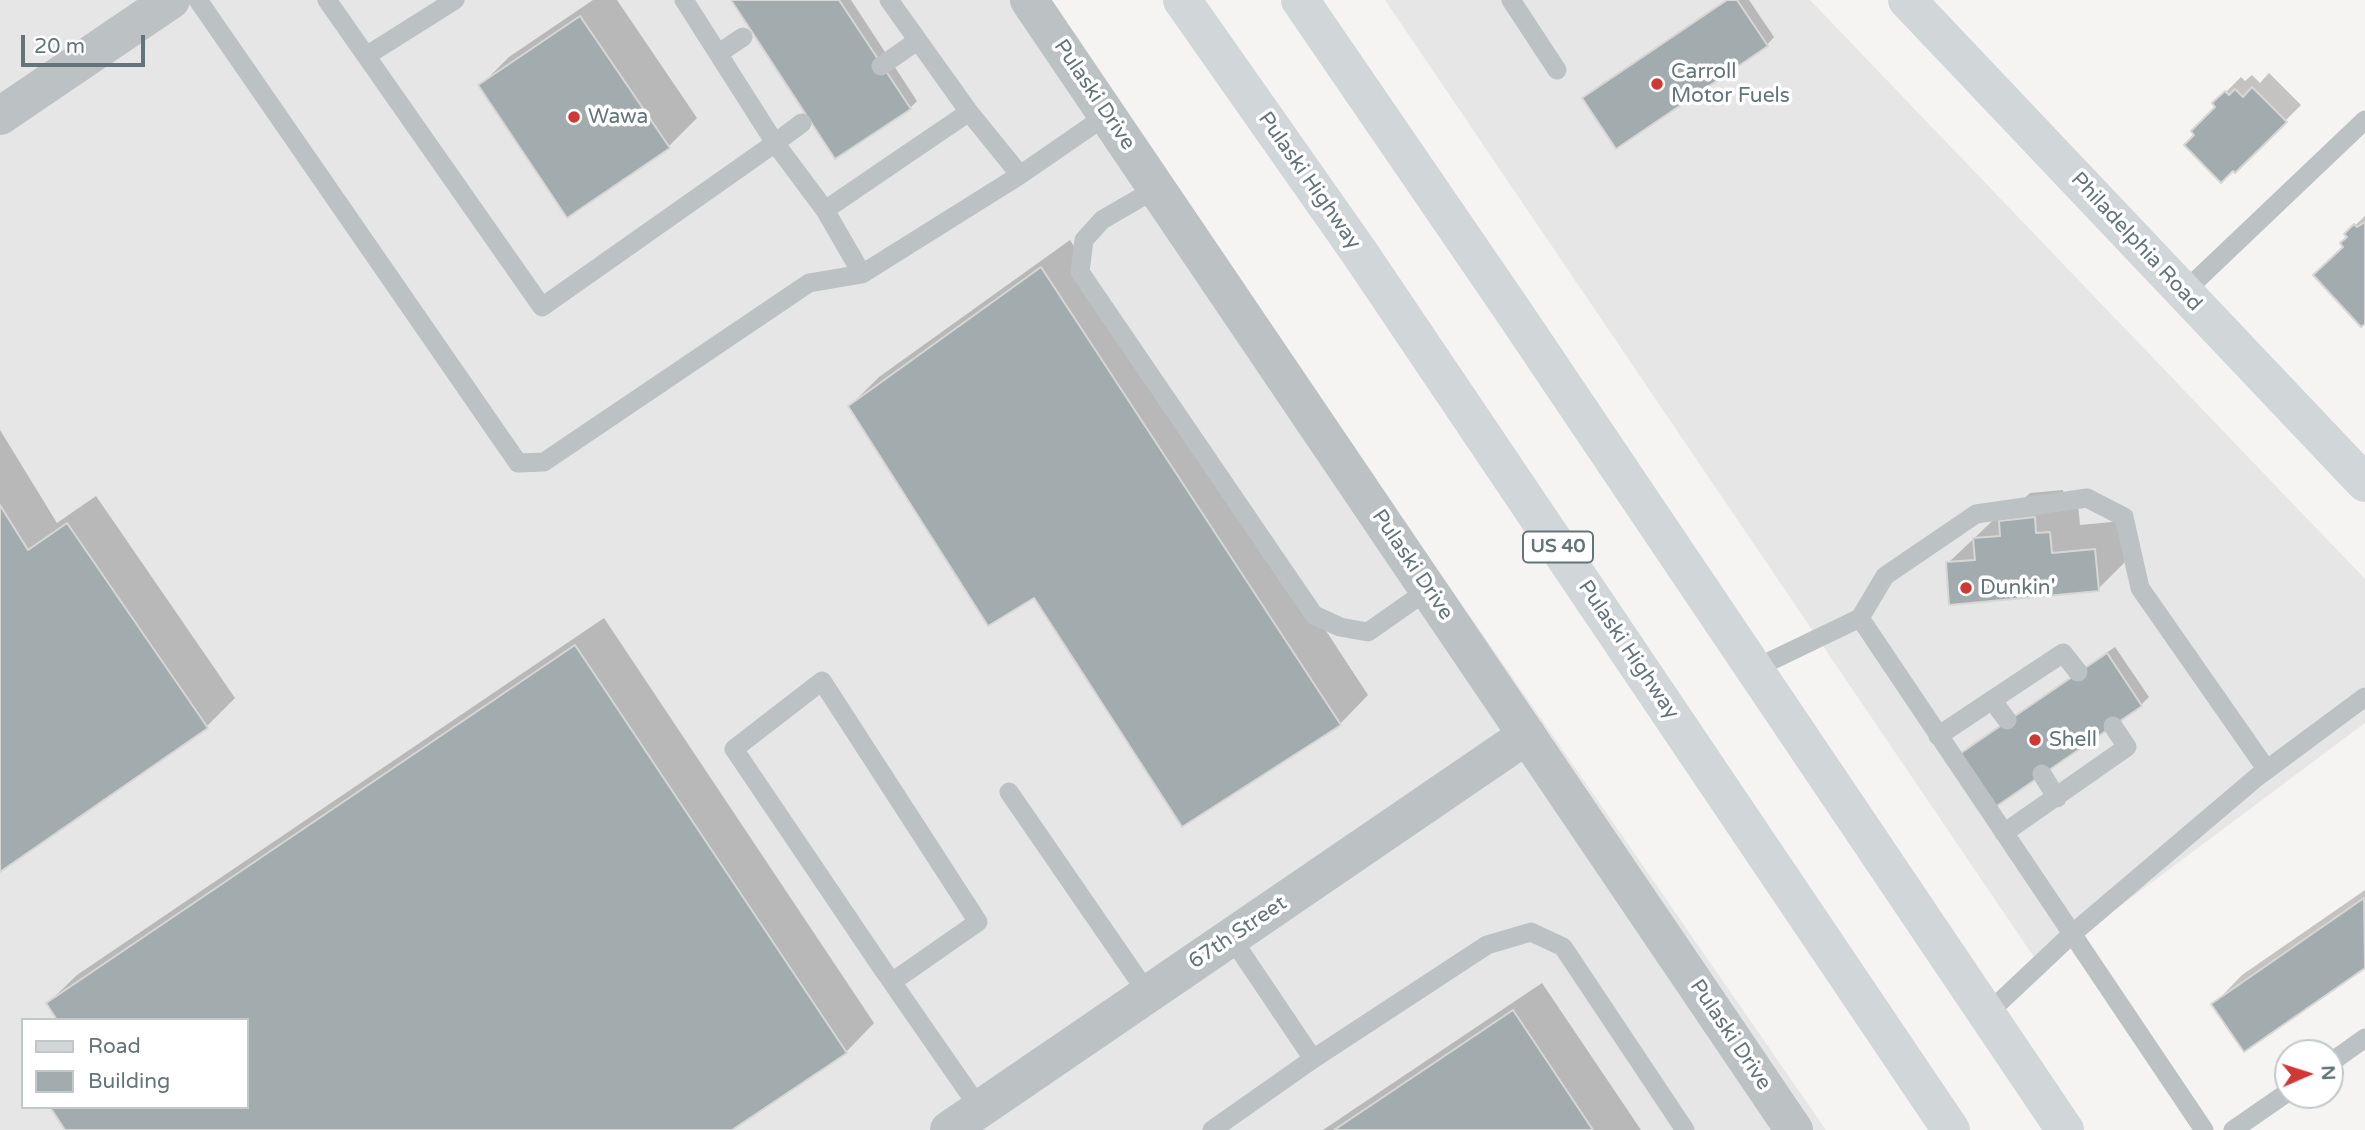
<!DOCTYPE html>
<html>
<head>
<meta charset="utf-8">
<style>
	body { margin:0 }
	#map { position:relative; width:2365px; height:1130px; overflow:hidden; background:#f5f4f2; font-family:"Varela Round",sans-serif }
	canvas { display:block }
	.legend { position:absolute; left:21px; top:1018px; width:228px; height:91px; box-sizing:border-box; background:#fff; border:2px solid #c1c8ca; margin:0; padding:9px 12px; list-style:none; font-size:21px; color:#63757a }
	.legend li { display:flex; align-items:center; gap:14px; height:35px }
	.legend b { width:35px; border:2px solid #c1c8ca }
	.north { position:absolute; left:2274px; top:1039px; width:70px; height:70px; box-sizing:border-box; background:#fff; border:2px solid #c1c8ca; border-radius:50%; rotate:87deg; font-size:19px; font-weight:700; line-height:28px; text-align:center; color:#63757a }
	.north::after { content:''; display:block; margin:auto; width:24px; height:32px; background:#d03836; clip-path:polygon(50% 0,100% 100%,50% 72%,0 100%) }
	.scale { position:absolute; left:21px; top:35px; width:124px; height:32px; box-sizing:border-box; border:4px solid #63757a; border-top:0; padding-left:9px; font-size:21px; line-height:24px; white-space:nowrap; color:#63757a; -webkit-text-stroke:5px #fff; paint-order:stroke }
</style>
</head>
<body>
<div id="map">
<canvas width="2365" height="1130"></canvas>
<ul class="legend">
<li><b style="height:9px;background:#d1d6d8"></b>Road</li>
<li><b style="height:19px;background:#a2acae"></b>Building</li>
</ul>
<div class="north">N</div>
<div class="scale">20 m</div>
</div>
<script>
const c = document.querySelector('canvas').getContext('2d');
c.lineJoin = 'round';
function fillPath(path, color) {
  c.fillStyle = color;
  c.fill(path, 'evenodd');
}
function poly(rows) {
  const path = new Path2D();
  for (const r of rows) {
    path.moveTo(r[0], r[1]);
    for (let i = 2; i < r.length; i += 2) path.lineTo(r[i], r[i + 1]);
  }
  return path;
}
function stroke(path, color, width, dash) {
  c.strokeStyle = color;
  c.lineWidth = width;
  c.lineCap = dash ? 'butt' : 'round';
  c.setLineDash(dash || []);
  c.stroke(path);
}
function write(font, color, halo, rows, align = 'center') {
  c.font = font + ' "Varela Round",sans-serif';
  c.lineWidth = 7;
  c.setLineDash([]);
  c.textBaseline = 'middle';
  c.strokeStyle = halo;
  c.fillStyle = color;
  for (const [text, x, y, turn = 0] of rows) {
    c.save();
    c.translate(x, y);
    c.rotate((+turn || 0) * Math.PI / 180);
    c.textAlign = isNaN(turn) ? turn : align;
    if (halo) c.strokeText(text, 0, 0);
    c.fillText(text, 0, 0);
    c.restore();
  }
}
fillPath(poly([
	[0,0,1047,0,1143,144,1826,1130,0,1130],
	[23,1020,247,1020,247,1107,23,1107],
	[1385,0,1810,0,2365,579,2365,723,2040,966]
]), '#e5e6e5');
fillPath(poly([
	[593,0,617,0,697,118,668,147,480,86,509,57],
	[733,0,851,0,917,101,910,108],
	[1726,0,1749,0,1774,37,1767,45,1584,99,1591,91],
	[2269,73,2301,105,2235,171,2218,107,2215,103,2241,77,2245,81,2252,75,2260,83],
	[2365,216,2365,321,2345,247,2349,237,2346,234],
	[1070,240,1368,695,1340,724,1034,595,850,406,879,377],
	[0,430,57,523,96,496,235,698,206,727,0,870],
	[2063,490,2064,505,2078,504,2080,525,2123,521,2127,560,2098,589,1948,563,2004,510,2013,509,2030,493],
	[604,618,874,1023,846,1052,729,1130,67,1130,247,1107,247,1020,48,1003,77,975],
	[2115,647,2149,697,2141,705,1994,805,1960,755,1967,748],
	[2365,890,2365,966,2245,1050,2214,1004,2242,975],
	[1542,983,1641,1130,1323,1130]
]), '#0003');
const building = poly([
	[731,0,839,0,911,109,835,159,731,0],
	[1727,0,1737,0,1768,46,1616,149,1582,98,1727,0],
	[580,16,670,148,567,218,478,85,580,16],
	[2252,87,2287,122,2235,173,2233,171,2221,183,2184,145,2194,135,2191,131,2215,107,2212,103,2225,91,2229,95,2235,89,2243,97,2252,87],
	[2365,222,2365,324,2361,327,2313,275,2343,247,2340,243,2347,237,2344,234,2354,224,2357,227,2365,222],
	[1041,267,1341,725,1182,827,1034,598,988,626,848,406,1041,267],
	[0,505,28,550,67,523,208,728,0,872,0,505],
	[2035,517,2036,533,2050,532,2052,553,2095,549,2099,591,1949,605,1946,562,1975,560,1973,538,2000,536,1999,521,2035,517],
	[575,645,847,1053,732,1130,65,1130,50,1107,247,1107,247,1020,57,1020,46,1003,575,645],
	[2107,653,2142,706,1994,808,1958,755,2107,653],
	[2364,898,2365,968,2244,1052,2211,1004,2364,898],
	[1513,1010,1593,1130,1334,1130,1513,1010]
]);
fillPath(building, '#a2acae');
stroke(building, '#d6d6d4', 2);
stroke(poly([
	[198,0,518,463,544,462,809,283,862,274,825,210],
	[327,0,542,307,775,143,825,210,969,112,889,0],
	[684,0,775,143,802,123],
	[1511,0,1557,70],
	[719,53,743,37],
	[366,56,455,0],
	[881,66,917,41],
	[969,112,1020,175],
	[1157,188,1102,220,1084,240,1080,272,1314,615,1340,627,1368,632,1428,590],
	[862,274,1020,175,1107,115],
	[2184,292,2365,120],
	[1860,618,2204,1130],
	[1754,669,1860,618,1885,576,1976,514,2087,498,2124,517,2140,588,2267,770],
	[2007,720,1992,700,2063,653,2078,672],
	[1938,736,1992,700],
	[2042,774,2057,798],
	[1009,792,1148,994],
	[2004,833,2127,747,2113,726],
	[1231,937,1313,1059,1487,945,1531,932,1563,947,1685,1130],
	[892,982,978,922,822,681,734,749,884,971,892,982,912,1011,980,1109],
	[1987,1014,2072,934,2257,777,2365,697],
	[2330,1063,2365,1038],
	[1212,1130,1313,1059],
	[2233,1130,2288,1092]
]), '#bcc1c3', 19);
stroke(poly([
	[1029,0,1794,1130],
	[0,116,171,0],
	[949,1130,1527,735]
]), '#bcc1c3', 38);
stroke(poly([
	[1907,0,2365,483]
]), '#d1d6d8', 38);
stroke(poly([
	[1182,0,1359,252,1951,1130],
	[1300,0,1511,308,2065,1130]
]), '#d1d6d8', 38);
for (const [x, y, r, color] of [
	[1657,84,7,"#d03836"],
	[574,117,7,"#d03836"],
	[1966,588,7,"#d03836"],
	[2035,740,7,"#d03836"]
]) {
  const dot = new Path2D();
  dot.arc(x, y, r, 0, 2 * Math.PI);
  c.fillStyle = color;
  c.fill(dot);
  stroke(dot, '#fff', 2.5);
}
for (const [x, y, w] of [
	[1558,547,70]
]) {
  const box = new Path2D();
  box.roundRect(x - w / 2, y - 15.5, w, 31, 5);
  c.fillStyle = '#fff';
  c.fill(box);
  stroke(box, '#63757a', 2);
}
write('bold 19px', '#63757a', null, [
	["US 40",1558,547]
]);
write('21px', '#63757a', '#fff', [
	["Carroll",1671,72],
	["Motor Fuels",1671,96],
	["Wawa",588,117],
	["Dunkin'",1980,588],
	["Shell",2049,740]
], 'left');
write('21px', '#63757a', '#fff', [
	["Pulaski Drive",1094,95,56],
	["Pulaski Highway",1309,181,55],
	["Philadelphia Road",2136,242,47],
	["Pulaski Drive",1412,565,56],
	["Pulaski Highway",1628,650,56],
	["67th Street",1238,933,-34],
	["Pulaski Drive",1730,1035,56]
]);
</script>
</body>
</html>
